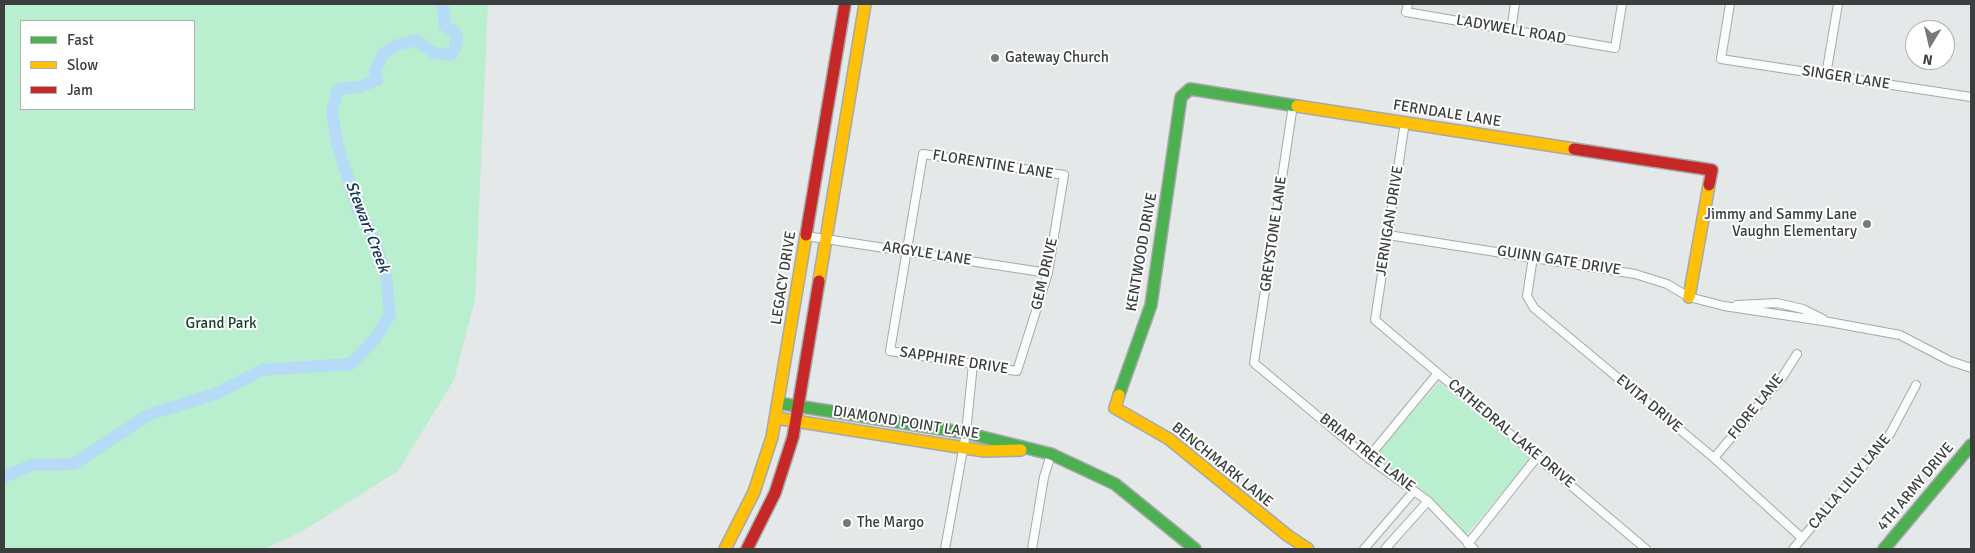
<!DOCTYPE html>
<html>
<head>
<meta charset="utf-8">
<style>
	body { margin:0 }
	#map { position:relative; width:1975px; height:553px; overflow:hidden; background:#e4e8e8; font-family:Signika,sans-serif }
	canvas { display:block }
	.frame { position:absolute; inset:0; border:5px solid #3a3e3e; pointer-events:none }
	.legend { position:absolute; left:20px; top:20px; width:175px; height:90px; box-sizing:border-box; background:#fff; border:1px solid #b0b2b2; margin:0; padding:6px 9px; list-style:none; font-size:15px; color:#3a3e3e }
	.legend li { display:flex; align-items:center; gap:10px; height:25px }
	.legend b { width:25px; border:1px solid #b0b2b2 }
	.north { position:absolute; left:1905px; top:20px; width:50px; height:50px; box-sizing:border-box; background:#fff; border:1px solid #b0b2b2; border-radius:50%; rotate:189deg; font-size:14px; font-weight:700; line-height:20px; text-align:center; color:#3a3e3e }
	.north::after { content:''; display:block; margin:auto; width:18px; height:22px; background:#767a7a; clip-path:polygon(50% 0,100% 100%,50% 72%,0 100%) }
</style>
</head>
<body>
<div id="map">
<canvas width="1975" height="553"></canvas>
<div class="frame"></div>
<ul class="legend">
<li><b style="height:6px;background:#4caf50"></b>Fast</li>
<li><b style="height:6px;background:#ffc107"></b>Slow</li>
<li><b style="height:6px;background:#c62828"></b>Jam</li>
</ul>
<div class="north">N</div>
</div>
<script>
const c = document.querySelector('canvas').getContext('2d');
c.lineJoin = 'round';
function fillPath(path, color) {
  c.fillStyle = color;
  c.fill(path, 'evenodd');
}
function poly(rows) {
  const path = new Path2D();
  for (const r of rows) {
    path.moveTo(r[0], r[1]);
    for (let i = 2; i < r.length; i += 2) path.lineTo(r[i], r[i + 1]);
  }
  return path;
}
function stroke(path, color, width, dash) {
  c.strokeStyle = color;
  c.lineWidth = width;
  c.lineCap = dash ? 'butt' : 'round';
  c.setLineDash(dash || []);
  c.stroke(path);
}
function write(font, color, halo, rows, align = 'center') {
  c.font = font + ' Signika,sans-serif';
  c.lineWidth = 4;
  c.setLineDash([]);
  c.textBaseline = 'middle';
  c.strokeStyle = halo;
  c.fillStyle = color;
  for (const [text, x, y, turn = 0] of rows) {
    c.save();
    c.translate(x, y);
    c.rotate((+turn || 0) * Math.PI / 180);
    c.textAlign = isNaN(turn) ? turn : align;
    if (halo) c.strokeText(text, 0, 0);
    c.fillText(text, 0, 0);
    c.restore();
  }
}
fillPath(poly([
	[4,4,488,4,475,300,454,380,398,471,301,532,264,549,4,549],
	[21,21,194,21,194,109,21,109],
	[1439,382,1531,459,1466,535,1423,491,1374,458]
]), '#b9eecf');
stroke(poly([
	[4,477,32,465,74,464,148,415,218,393,262,370,351,364,375,339,390,315,386,276,374,239,358,210,337,143,332,111,338,89,359,87,377,80,375,71,383,54,395,46,416,40,434,53,451,55,454,51,457,38,456,33,445,26,443,4]
]), '#b5dbf6', 12);
const street = poly([
	[1408,4,1406,12,1615,48,1622,4],
	[1730,4,1721,59,1971,97],
	[1511,30,1515,4],
	[1826,75,1838,4],
	[1293,105,1254,363,1368,458,1428,501,1474,549],
	[1405,122,1375,320,1646,549],
	[923,154,1064,175,1048,273,1017,371,890,351,923,154],
	[1388,235,1635,274,1667,284,1689,297,1724,306,1829,322,1900,335,1950,361,1971,368],
	[806,236,1048,273],
	[1533,257,1527,296,1534,308,1714,458,1802,538],
	[1737,305,1777,303,1803,309,1823,319],
	[1368,458,1438,373],
	[1714,458,1783,376,1797,354],
	[1468,544,1537,457],
	[945,549,966,433,973,364],
	[1032,549,1044,477,1051,454],
	[1364,549,1414,491],
	[1385,549,1428,501],
	[1793,549,1890,434,1916,385]
]);
const fast = poly([
	[1119,395,1151,305,1181,97,1190,89,1297,106],
	[778,403,966,433,1051,454,1115,484,1195,549],
	[1884,549,1971,445]
]);
const slow = poly([
	[1297,106,1574,149],
	[819,281,865,4],
	[1689,297,1709,185],
	[1119,395,1115,408,1169,439,1287,535,1308,549],
	[776,418,984,451,1021,450],
	[725,549,754,492,772,437,806,235]
]);
const jam = poly([
	[1574,149,1712,170,1709,185],
	[806,235,845,4],
	[747,549,775,493,793,437,819,281]
]);
stroke(street, '#a6a9a9', 10);
stroke(fast, '#a6a9a9', 14);
stroke(slow, '#a6a9a9', 14);
stroke(jam, '#a6a9a9', 14);
stroke(street, '#fbfcfc', 8);
stroke(fast, '#4caf50', 11);
stroke(slow, '#ffc107', 11);
stroke(jam, '#c62828', 11);
for (const [x, y, r, color] of [
	[995,58,5,"#767a7a"],
	[1867,224,5,"#767a7a"],
	[847,523,5,"#767a7a"]
]) {
  const dot = new Path2D();
  dot.arc(x, y, r, 0, 2 * Math.PI);
  c.fillStyle = color;
  c.fill(dot);
  stroke(dot, '#fff', 2);
}
write('15px', '#3a3e3e', '#fff', [
	["LADYWELL ROAD",1511,30,10],
	["SINGER LANE",1846,78,9],
	["FERNDALE LANE",1447,114,9],
	["FLORENTINE LANE",993,165,9],
	["JERNIGAN DRIVE",1390,221,-81],
	["GREYSTONE LANE",1274,234,-82],
	["KENTWOOD DRIVE",1142,252,-80],
	["ARGYLE LANE",927,254,9],
	["GUINN GATE DRIVE",1559,261,9],
	["GEM DRIVE",1045,274,-77],
	["LEGACY DRIVE",784,278,-81],
	["SAPPHIRE DRIVE",954,361,9],
	["EVITA DRIVE",1649,404,40],
	["FIORE LANE",1756,407,-51],
	["DIAMOND POINT LANE",906,423,9],
	["CATHEDRAL LAKE DRIVE",1511,434,40],
	["BRIAR TREE LANE",1367,453,38],
	["BENCHMARK LANE",1222,465,39],
	["CALLA LILLY LANE",1850,482,-50],
	["4TH ARMY DRIVE",1916,487,-50]
]);
write('15px', '#3a3e3e', '#fff', [
	["Gateway Church",1005,58],
	["Jimmy and Sammy Lane",1857,215,"right"],
	["Vaughn Elementary",1857,232,"right"],
	["The Margo",857,523]
], 'left');
write('15px', '#154028', '#fff', [
	["Grand Park",221,324]
]);
write('italic 16px', '#0b354e', '#fff', [
	["Stewart Creek",367,227,69]
]);
</script>
</body>
</html>
